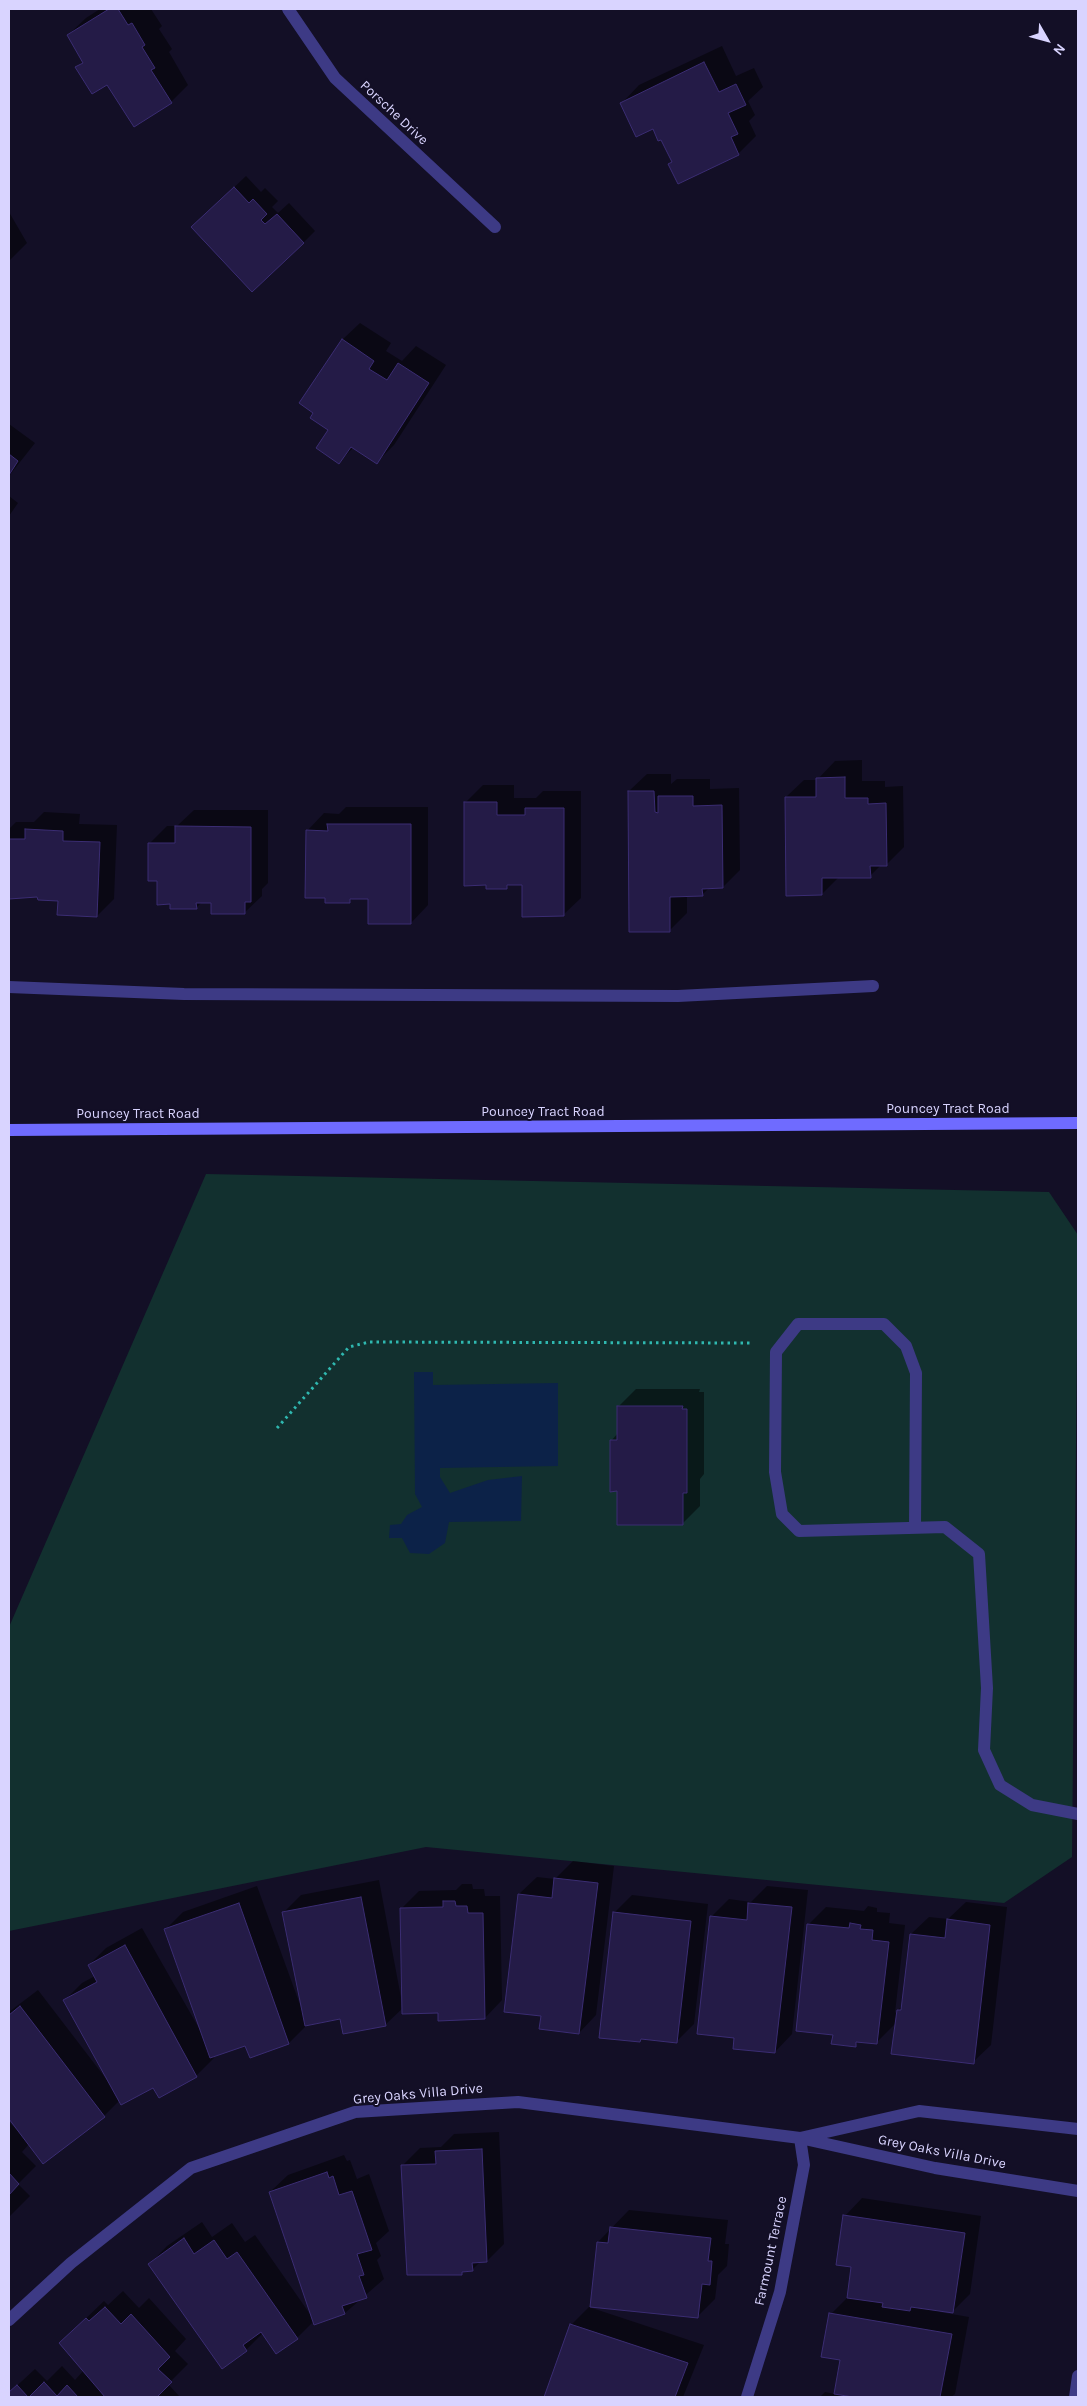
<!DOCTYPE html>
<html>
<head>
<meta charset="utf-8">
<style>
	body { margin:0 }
	#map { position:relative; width:1087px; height:2406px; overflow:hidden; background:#130f26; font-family:Karla,sans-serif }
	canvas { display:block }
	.frame { position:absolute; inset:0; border:10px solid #d9d4ff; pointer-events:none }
	.north { position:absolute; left:1022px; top:15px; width:50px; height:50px; -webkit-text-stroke:4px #130f26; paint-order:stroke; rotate:128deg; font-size:14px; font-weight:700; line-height:20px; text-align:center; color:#d9d4ff }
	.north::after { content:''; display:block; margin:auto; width:18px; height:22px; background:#d9d4ff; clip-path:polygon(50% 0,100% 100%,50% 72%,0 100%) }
</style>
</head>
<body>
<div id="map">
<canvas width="1087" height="2406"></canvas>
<div class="frame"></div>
<div class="north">N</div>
</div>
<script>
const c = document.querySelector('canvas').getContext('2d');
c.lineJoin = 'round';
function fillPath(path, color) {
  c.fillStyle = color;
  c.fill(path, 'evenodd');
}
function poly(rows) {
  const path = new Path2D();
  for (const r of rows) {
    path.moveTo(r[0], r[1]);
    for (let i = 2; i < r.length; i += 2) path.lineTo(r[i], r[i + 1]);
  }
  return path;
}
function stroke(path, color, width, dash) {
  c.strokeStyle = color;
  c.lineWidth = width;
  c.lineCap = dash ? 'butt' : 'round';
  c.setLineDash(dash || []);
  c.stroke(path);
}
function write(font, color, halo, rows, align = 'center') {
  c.font = font + ' Karla,sans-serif';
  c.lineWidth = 4;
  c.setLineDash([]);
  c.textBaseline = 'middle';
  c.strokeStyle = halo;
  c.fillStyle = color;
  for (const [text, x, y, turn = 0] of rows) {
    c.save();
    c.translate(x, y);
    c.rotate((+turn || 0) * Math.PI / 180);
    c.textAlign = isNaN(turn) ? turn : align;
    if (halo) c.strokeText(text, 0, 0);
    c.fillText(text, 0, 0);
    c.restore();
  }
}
fillPath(poly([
	[206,1174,1049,1192,1078,1235,1072,1857,1004,1903,426,1847,9,1931,9,1627]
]), '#12302f');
fillPath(poly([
	[414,1372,433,1372,433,1385,558,1383,558,1466,440,1468,440,1477,450,1493,488,1480,522,1476,521,1521,449,1522,445,1543,429,1554,410,1553,402,1538,389,1538,390,1525,401,1524,407,1515,422,1507,415,1494]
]), '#0c2248');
fillPath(poly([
	[100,9,151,9,162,26,159,29,172,49,169,52,188,85,171,102,107,83,77,68,83,61,68,35,86,18],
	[722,46,736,76,754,68,763,87,748,101,755,115,749,121,756,136,738,154,678,183,670,164,673,161,662,138,653,128,622,103,639,85],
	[246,176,261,192,265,188,278,201,272,207,278,213,289,203,315,231,303,243,205,215],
	[9,212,27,243,9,261],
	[360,323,391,343,386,351,402,361,416,346,446,365,394,445,377,462,354,447,339,462,330,429,342,340],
	[9,424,35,443,9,476],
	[9,496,18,503,9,516],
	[862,760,862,781,885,781,885,787,903,786,904,847,886,865,881,865,870,876,839,877,822,894,786,797,804,780,817,780,835,761],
	[647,774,671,774,671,784,677,779,710,779,710,789,739,788,740,870,723,887,710,887,702,895,687,895,687,913,669,931,629,791],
	[483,785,514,785,514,798,536,798,543,791,581,791,581,898,563,915,524,884,510,884,506,888,465,803],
	[346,807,428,807,428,905,411,923,370,898,353,898,350,901,307,831,324,813,339,814],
	[194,810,268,810,268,883,262,889,262,896,244,913,212,902,202,902,196,908,171,903,158,880,149,844,167,826,177,826],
	[44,812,80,814,79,824,117,825,114,899,97,916,59,899,38,896,9,897,9,829,16,822,34,822],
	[636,1389,700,1389,699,1392,704,1392,704,1474,700,1479,700,1506,683,1523,619,1490,611,1441,618,1433,618,1407],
	[573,1861,614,1866,596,2015,579,2033,542,2015,519,1894,537,1877,555,1879],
	[379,1880,402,2003,401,1909,419,1891,456,1890,462,1884,472,1884,473,1889,484,1889,485,1896,500,1896,502,2000,485,2018,404,2007,385,2025,341,2018,307,2025,289,2043,250,2057,246,2044,213,2056,214,2058,196,2076,159,2097,154,2086,120,2100,104,2116,29,2144,22,2152,36,2166,18,2184,30,2196,9,2217,9,2122,16,2129,17,2128,9,2117,9,2012,38,1990,107,2080,65,2000,82,1983,95,1976,89,1965,106,1948,142,1928,204,2037,166,1929,183,1912,257,1886,303,2013,284,1912,301,1895],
	[767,1886,808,1890,792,2034,775,2052,736,2036,711,1917,729,1899,751,1902],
	[632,1895,708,1904,694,2024,676,2042,643,2038,640,2041,614,1913],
	[966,1902,1007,1907,991,2045,973,2062,896,2023,876,2043,860,2041,855,2045,834,2034,809,1924,826,1907,864,1911,868,1906,877,1908,877,1912,890,1913,889,1923,905,1925,895,2013,902,2006,911,1934,929,1917,948,1919],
	[499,2132,504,2244,487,2261,480,2262,472,2270,465,2270,461,2273,402,2166,420,2148,441,2147,454,2134],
	[344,2155,347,2161,350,2160,357,2179,369,2174,389,2231,376,2243,381,2256,377,2260,384,2279,345,2313,314,2321,297,2338,263,2333,246,2350,150,2264,167,2246,202,2222,212,2237,232,2223,245,2242,255,2235,312,2317,270,2192,288,2175],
	[862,2198,981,2216,970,2294,952,2312,940,2310,940,2312,969,2317,955,2394,951,2397,820,2397,825,2392,835,2394,841,2359,831,2314,849,2296,853,2266,845,2216],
	[629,2210,728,2220,725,2244,729,2244,727,2266,718,2275,715,2299,697,2317,598,2242],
	[123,2291,139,2308,149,2298,186,2339,175,2351,188,2364,168,2384,180,2397,9,2397,9,2393,35,2369,47,2381,62,2366,75,2380,84,2370,78,2326,104,2301,108,2305],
	[589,2307,704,2345,683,2397,546,2397,572,2324]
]), '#0007');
const building = poly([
	[109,9,118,9,128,25,132,23,145,45,142,47,155,68,151,70,172,103,134,127,107,85,92,94,75,67,83,63,67,35,109,9],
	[704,62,719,92,736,84,746,105,728,113,738,134,731,137,739,155,678,184,668,164,672,162,661,140,658,141,653,129,636,137,620,103,704,62],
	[234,187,249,203,253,199,267,214,261,220,265,224,277,214,304,243,252,292,191,227,234,187],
	[342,339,374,361,369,369,387,380,398,363,429,383,377,464,351,447,339,464,316,448,328,430,310,418,313,413,299,403,342,339],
	[9,454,18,461,9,475,9,454],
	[845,777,845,798,868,798,868,804,886,803,887,866,870,866,871,878,822,878,822,895,786,896,785,797,816,797,816,778,845,777],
	[628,791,654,791,655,812,658,813,658,796,693,796,693,806,722,805,723,888,702,889,703,896,670,897,670,932,629,932,628,791],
	[464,802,497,802,497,815,525,815,525,808,564,808,564,916,522,917,522,885,507,885,507,889,486,889,486,885,464,886,464,802],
	[327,824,411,824,411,924,368,924,368,899,350,899,350,903,325,903,325,898,305,898,306,830,328,831,327,824],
	[175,826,251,827,251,902,245,902,245,914,211,914,211,903,196,903,197,909,170,909,170,904,157,905,157,881,148,881,148,843,175,843,175,826],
	[25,829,63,831,63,841,100,842,97,917,57,915,58,901,38,900,37,897,9,899,9,839,25,839,25,829],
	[617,1406,683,1406,682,1409,687,1409,687,1493,683,1493,683,1525,617,1525,617,1491,610,1492,610,1440,617,1440,617,1406],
	[554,1878,598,1883,579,2034,539,2029,541,2016,504,2012,518,1894,552,1898,554,1878],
	[361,1897,386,2026,343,2034,340,2019,305,2026,282,1912,361,1897],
	[443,1901,455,1901,456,1906,467,1906,468,1913,483,1913,485,2019,438,2021,438,2013,402,2014,400,1908,443,1907,443,1901],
	[239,1903,289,2044,250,2058,245,2046,210,2058,164,1929,239,1903],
	[748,1903,792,1907,775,2053,733,2049,734,2038,697,2034,710,1916,747,1920,748,1903],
	[613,1912,691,1921,677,2043,641,2039,640,2042,599,2038,613,1912],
	[947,1919,990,1925,974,2064,891,2054,897,2010,901,2010,910,1934,945,1938,947,1919],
	[850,1923,861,1925,860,1929,873,1930,872,1940,889,1942,877,2044,856,2042,856,2047,831,2044,833,2035,796,2031,807,1924,849,1928,850,1923],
	[125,1945,197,2077,159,2098,153,2088,121,2105,63,2000,97,1982,88,1965,125,1945],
	[20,2006,105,2117,43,2164,9,2119,9,2015,20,2006],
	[482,2149,487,2262,472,2263,473,2271,462,2272,462,2275,407,2275,401,2165,436,2164,435,2151,482,2149],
	[327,2172,329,2178,333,2176,339,2195,352,2191,372,2250,357,2254,364,2275,359,2276,367,2298,342,2306,345,2314,314,2325,269,2192,327,2172],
	[9,2173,19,2184,9,2195,9,2173],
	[843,2215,965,2233,953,2313,911,2307,910,2311,882,2307,883,2303,847,2298,851,2267,836,2265,843,2215],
	[610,2227,711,2238,708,2261,712,2261,710,2285,702,2284,698,2318,590,2307,597,2242,608,2243,610,2227],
	[184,2238,194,2254,214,2240,227,2259,237,2252,298,2339,276,2354,261,2332,243,2345,247,2351,222,2369,148,2264,184,2238],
	[105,2307,121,2324,131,2314,170,2357,158,2369,172,2382,157,2397,105,2397,59,2343,86,2318,89,2321,105,2307],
	[829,2313,952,2334,940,2397,853,2397,834,2394,840,2360,821,2357,829,2313],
	[570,2324,688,2363,675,2397,544,2397,570,2324],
	[44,2382,57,2396,67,2385,78,2397,29,2397,44,2382],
	[17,2385,28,2397,9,2397,9,2392,17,2385]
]);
fillPath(building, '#241b47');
stroke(building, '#3b2d73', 1);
stroke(poly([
	[277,1428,349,1347,369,1342,753,1343]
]), '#2fb8b0', 3, [2.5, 4]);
stroke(poly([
	[9,987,184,994,678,996,873,986],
	[915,1527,916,1373,906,1346,884,1324,798,1324,776,1352,775,1472,782,1514,799,1531,945,1527,979,1554,987,1688,984,1750,1000,1785,1032,1805,1078,1814]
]), '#3d3a85', 12);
stroke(poly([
	[288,9,335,78,495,227],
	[1078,2129,919,2111,800,2138,935,2168,1078,2191],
	[9,2320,71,2263,191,2168,355,2112,518,2102,800,2138,804,2165,780,2292,747,2397],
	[1075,2397,1078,2376]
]), '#3d3a85', 12);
stroke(poly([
	[9,1130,1078,1123]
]), '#6f6bff', 12);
write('14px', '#d9d4ff', '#130f26', [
	["Porsche Drive",394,113,43],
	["Pouncey Tract Road",948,1109],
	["Pouncey Tract Road",543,1112],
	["Pouncey Tract Road",138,1114],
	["Grey Oaks Villa Drive",418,2094,-5],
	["Grey Oaks Villa Drive",942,2152,11],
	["Farmount Terrace",771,2251,-78]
]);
</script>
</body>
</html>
